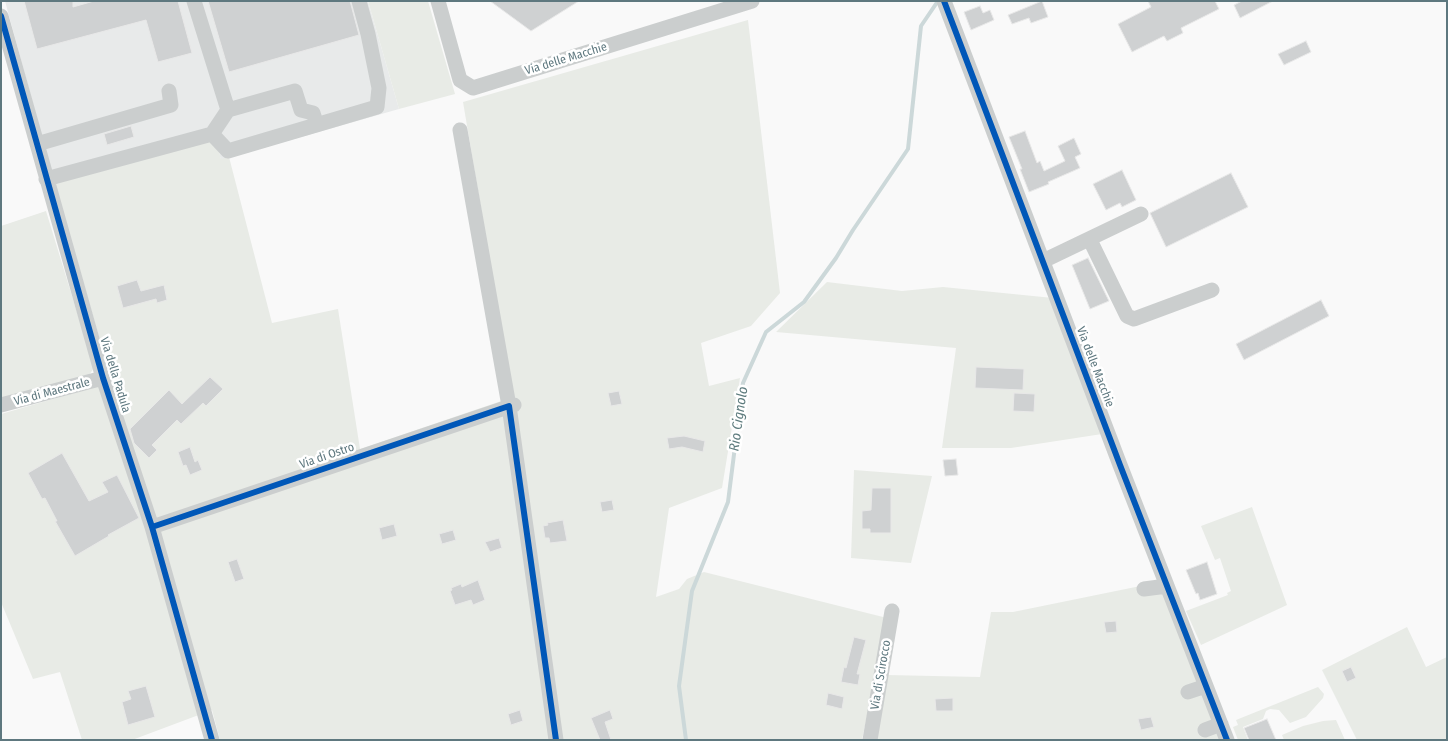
<!DOCTYPE html>
<html>
<head>
<meta charset="utf-8">
<style>
	body { margin:0 }
	#map { position:relative; width:1448px; height:741px; overflow:hidden; background:#f9f9f9; font-family:"Fira Sans Condensed",sans-serif }
	canvas { display:block }
	.frame { position:absolute; inset:0; border:2px solid #5e787f; pointer-events:none }
</style>
</head>
<body>
<div id="map">
<canvas width="1448" height="741"></canvas>
<div class="frame"></div>
</div>
<script>
const c = document.querySelector('canvas').getContext('2d');
c.lineJoin = 'round';
function fillPath(path, color) {
  c.fillStyle = color;
  c.fill(path, 'evenodd');
}
function poly(rows) {
  const path = new Path2D();
  for (const r of rows) {
    path.moveTo(r[0], r[1]);
    for (let i = 2; i < r.length; i += 2) path.lineTo(r[i], r[i + 1]);
  }
  return path;
}
function stroke(path, color, width, dash) {
  c.strokeStyle = color;
  c.lineWidth = width;
  c.lineCap = dash ? 'butt' : 'round';
  c.setLineDash(dash || []);
  c.stroke(path);
}
function write(font, color, halo, rows, align = 'center') {
  c.font = font + ' "Fira Sans Condensed",sans-serif';
  c.lineWidth = 5;
  c.setLineDash([]);
  c.textBaseline = 'middle';
  c.strokeStyle = halo;
  c.fillStyle = color;
  for (const [text, x, y, turn = 0] of rows) {
    c.save();
    c.translate(x, y);
    c.rotate((+turn || 0) * Math.PI / 180);
    c.textAlign = isNaN(turn) ? turn : align;
    if (halo) c.strokeText(text, 0, 0);
    c.fillText(text, 0, 0);
    c.restore();
  }
}
fillPath(poly([
	[5,1,368,1,399,109,221,160,213,133,53,177]
]), '#e8eaea');
fillPath(poly([
	[368,1,428,1,455,94,399,109],
	[748,20,780,293,751,326,701,343,709,386,740,378,722,488,669,508,656,597,679,589,687,579,704,572,887,618,862,740,220,740,212,710,132,740,82,740,60,672,33,679,1,602,1,414,112,382,53,177,213,132,221,159,229,157,272,323,338,309,360,449,513,397,463,102],
	[46,211,94,368,89,375,1,399,1,226],
	[827,282,902,291,943,287,1053,298,1102,434,1011,448,942,448,956,348,776,332],
	[854,470,932,476,911,563,851,558],
	[1252,507,1287,605,1201,645,1186,611,1228,595,1227,593,1231,591,1220,558,1215,560,1201,526],
	[1160,582,1221,740,875,740,887,675,980,677,991,612,1013,612],
	[1407,627,1426,667,1447,657,1447,740,1357,740,1322,670],
	[1318,687,1324,694,1323,698,1306,717,1290,723,1279,710,1270,709,1266,711,1263,719,1243,727,1248,740,1238,740,1233,727,1238,725,1236,720],
	[1336,720,1345,740,1284,740,1282,735,1303,726,1323,721]
]), '#e8ebe6');
stroke(poly([
	[686,740,679,686,692,591,728,502,743,383,766,332,804,302,836,258,853,230,908,149,921,26,938,1]
]), '#ccd8d9', 4);
const building = poly([
	[24,1,73,1,73,7,94,1,178,1,192,53,158,62,146,20,37,49,24,1],
	[208,1,350,1,359,35,229,72,208,1],
	[490,1,579,1,531,31,490,1],
	[1042,1,1048,17,1031,23,1029,18,1012,24,1008,15,1042,1],
	[1148,1,1215,1,1219,9,1181,28,1183,33,1167,41,1164,36,1132,52,1118,24,1151,7,1148,1],
	[1242,1,1273,1,1240,18,1234,5,1242,1],
	[980,6,983,13,990,10,994,20,971,30,964,12,980,6],
	[1306,41,1311,52,1284,65,1278,54,1306,41],
	[131,126,134,137,107,145,104,134,131,126],
	[1025,131,1037,163,1040,161,1044,171,1065,161,1058,146,1074,138,1081,154,1075,157,1080,168,1048,182,1049,184,1029,192,1020,169,1022,169,1009,137,1025,131],
	[1122,170,1136,200,1122,207,1120,203,1106,210,1093,184,1122,170],
	[1231,173,1248,207,1166,247,1150,213,1231,173],
	[1088,258,1109,301,1090,309,1072,265,1088,258],
	[137,280,141,291,164,285,167,300,157,303,156,299,123,308,117,286,137,280],
	[1321,300,1329,316,1244,360,1236,344,1321,300],
	[976,367,1024,369,1023,390,975,388,976,367],
	[210,377,223,389,206,406,203,403,181,424,177,420,152,445,157,450,149,458,134,443,130,429,169,390,182,404,210,377],
	[619,391,622,404,611,406,608,393,619,391],
	[1014,393,1035,394,1034,412,1013,411,1014,393],
	[684,436,705,441,703,452,682,447,669,449,667,438,684,436],
	[190,447,195,462,198,460,202,470,190,475,186,465,183,466,178,452,190,447],
	[62,453,89,501,108,492,102,482,117,475,139,518,108,535,109,536,75,556,55,521,57,521,45,498,42,499,28,473,62,453],
	[956,459,958,475,945,476,943,460,956,459],
	[872,488,891,488,891,533,870,533,870,529,862,529,862,511,871,510,872,488],
	[612,500,614,510,602,512,600,502,612,500],
	[563,520,567,541,550,543,549,538,545,538,543,526,548,525,547,523,563,520],
	[394,524,397,536,382,540,379,528,394,524],
	[453,530,456,540,442,544,439,534,453,530],
	[499,538,502,548,490,552,485,542,499,538],
	[237,559,244,579,235,582,228,562,237,559],
	[1207,562,1217,594,1200,600,1198,593,1196,594,1186,570,1207,562],
	[478,580,485,600,473,605,471,600,455,605,450,591,452,590,451,588,461,584,462,587,478,580],
	[1116,621,1117,632,1106,633,1104,622,1116,621],
	[854,637,866,640,857,674,860,674,858,685,841,682,844,667,846,668,854,637],
	[1351,667,1356,678,1347,682,1342,671,1351,667],
	[146,686,155,717,128,725,122,702,131,699,128,691,146,686],
	[828,693,844,697,842,709,826,705,828,693],
	[953,698,953,711,936,711,935,699,953,698],
	[520,710,523,721,511,725,508,714,520,710],
	[610,710,613,719,605,722,611,740,600,740,591,718,610,710],
	[1151,717,1154,727,1141,730,1138,719,1151,717],
	[1267,719,1276,740,1249,740,1244,728,1267,719]
]);
fillPath(building, '#cfd1d2');
stroke(building, '#e8e8e8', 1);
stroke(poly([
	[194,1,228,110],
	[438,1,460,80,473,88,752,1],
	[944,1,1120,465,1227,740],
	[1,16,103,378,152,527,212,740],
	[460,130,509,406,556,740],
	[212,134,228,151,377,107,379,88,368,34,359,1],
	[37,144,171,105,169,91],
	[46,179,212,134,228,110,295,91,301,110,313,113,317,125],
	[1090,240,1127,316,1134,319,1212,290],
	[1043,261,1141,214],
	[1,405,103,378],
	[152,527,514,405],
	[1144,589,1167,586],
	[1188,692,1206,686],
	[1205,730,1221,724],
	[870,740,892,611]
]), '#cbcece', 15);
stroke(poly([
	[944,1,1120,465,1227,740],
	[1,16,103,378,152,527,212,740],
	[152,527,509,406,556,740]
]), '#0057b8', 6);
write('12px', '#5e787f', '#fff', [
	["Via delle Macchie",566,59,-17],
	["Via delle Macchie",1095,367,69],
	["Via della Padula",115,375,73],
	["Via di Maestrale",52,392,-15],
	["Via di Ostro",327,456,-19],
	["Via di Scirocco",881,675,-80]
]);
write('italic 14px', '#5e7c7e', '#fff', [
	["Rio Cignolo",739,419,-82]
]);
</script>
</body>
</html>
